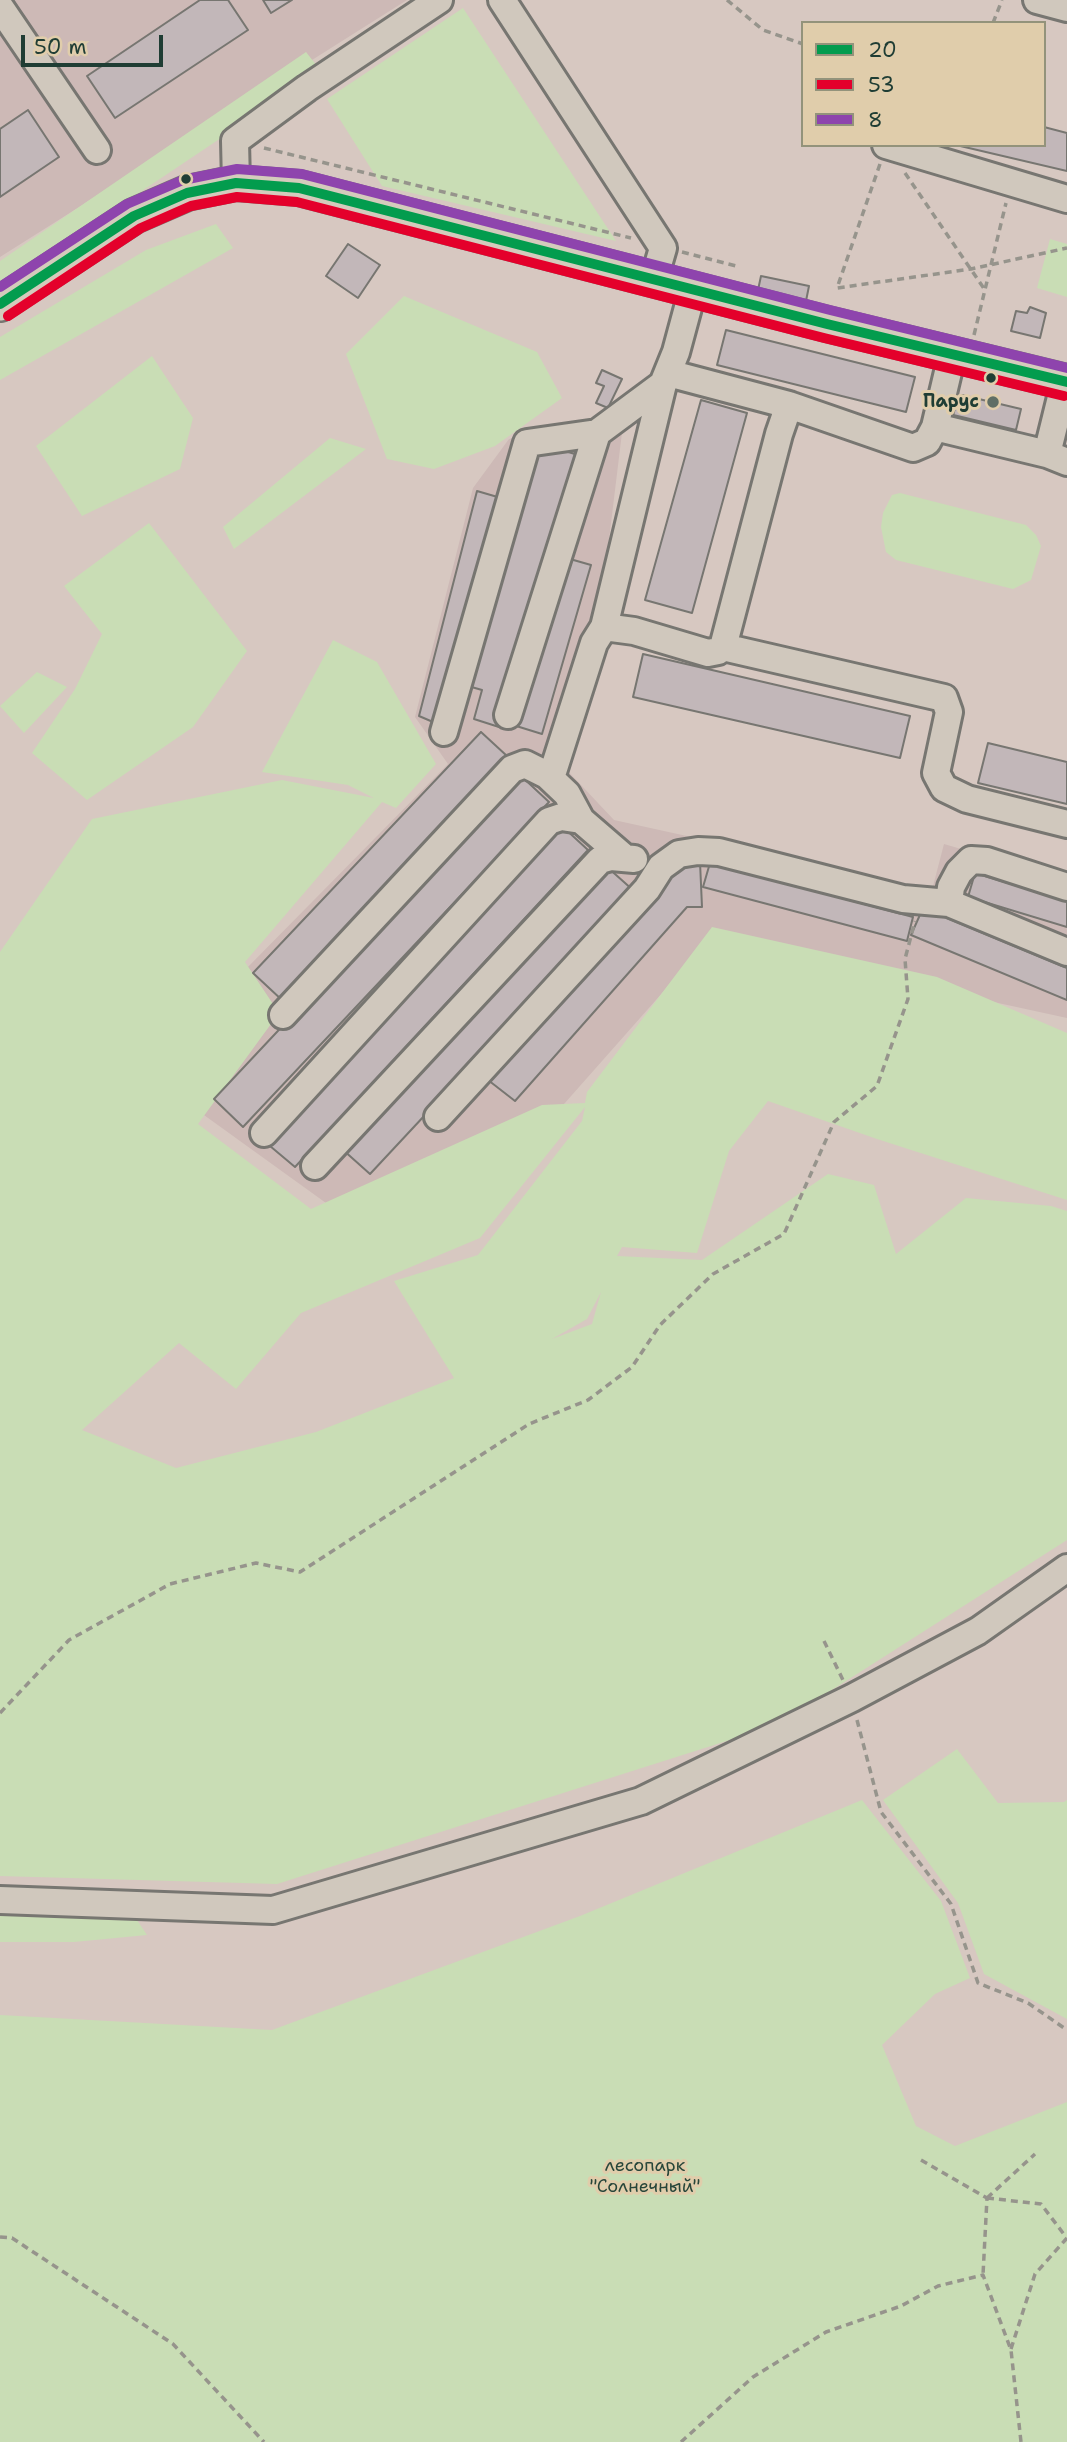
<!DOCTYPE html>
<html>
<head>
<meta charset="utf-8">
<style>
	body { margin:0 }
	#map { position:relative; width:1067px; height:2442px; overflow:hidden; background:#d7c8c1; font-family:"Shantell Sans",sans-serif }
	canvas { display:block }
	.legend { position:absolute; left:801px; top:21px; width:245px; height:126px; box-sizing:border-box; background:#e0cdab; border:2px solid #93937b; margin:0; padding:9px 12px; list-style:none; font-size:21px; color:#1f3d34 }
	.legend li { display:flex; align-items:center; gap:14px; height:35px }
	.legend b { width:35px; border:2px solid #93937b }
	.scale { position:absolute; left:21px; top:35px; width:142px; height:32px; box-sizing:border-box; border:4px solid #1f3d34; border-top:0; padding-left:9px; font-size:21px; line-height:24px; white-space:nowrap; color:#1f3d34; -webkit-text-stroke:5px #e0cdab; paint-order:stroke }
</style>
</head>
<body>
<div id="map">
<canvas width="1067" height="2442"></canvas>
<ul class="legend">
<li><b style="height:9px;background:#039c4e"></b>20</li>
<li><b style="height:9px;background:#e4002b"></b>53</li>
<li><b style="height:9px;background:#8e44ad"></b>8</li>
</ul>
<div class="scale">50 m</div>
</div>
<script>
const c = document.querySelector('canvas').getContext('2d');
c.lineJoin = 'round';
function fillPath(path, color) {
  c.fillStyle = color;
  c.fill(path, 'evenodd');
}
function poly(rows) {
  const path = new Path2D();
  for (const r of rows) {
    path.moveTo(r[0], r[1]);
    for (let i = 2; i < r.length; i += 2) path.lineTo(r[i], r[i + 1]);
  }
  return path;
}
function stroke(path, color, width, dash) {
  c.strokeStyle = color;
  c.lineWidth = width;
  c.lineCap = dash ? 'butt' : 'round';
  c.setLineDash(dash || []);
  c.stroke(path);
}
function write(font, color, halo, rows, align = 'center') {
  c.font = font + ' "Shantell Sans",sans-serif';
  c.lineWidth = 6;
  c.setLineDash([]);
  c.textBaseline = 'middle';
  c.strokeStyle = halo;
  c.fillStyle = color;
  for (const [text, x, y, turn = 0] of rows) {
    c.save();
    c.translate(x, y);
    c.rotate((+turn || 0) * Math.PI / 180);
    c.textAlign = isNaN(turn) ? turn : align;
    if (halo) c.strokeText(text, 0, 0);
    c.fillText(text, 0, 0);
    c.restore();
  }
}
fillPath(poly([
	[0,0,407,0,0,257],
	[624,416,603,589,565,768,614,820,932,890,944,844,1067,880,1067,1018,709,940,549,1121,326,1203,197,1110,244,971,448,764,415,717,473,488,509,439]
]), '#cdb9b6');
fillPath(poly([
	[463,8,616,241,382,186,327,99],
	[306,52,321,71,0,286,0,261],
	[216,224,233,248,0,380,0,337,146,250],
	[1050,239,1067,244,1067,297,1037,288],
	[404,296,537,352,562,398,495,446,434,469,387,459,346,354],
	[152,356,193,418,180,469,82,516,36,446],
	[330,438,366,449,234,549,223,527],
	[900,493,1026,525,1036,535,1041,546,1031,580,1013,589,896,560,886,552,881,527,883,513,892,495],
	[149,523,247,651,193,727,87,800,32,753,75,689,102,634,64,586],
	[333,640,377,662,436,764,396,808,382,802,245,962,279,1013,198,1124,311,1209,542,1105,585,1103,587,1092,712,927,937,977,1067,1033,1067,1200,877,1139,768,1101,729,1151,697,1253,622,1247,617,1256,702,1260,828,1174,874,1185,896,1254,966,1198,1051,1206,1067,1211,1067,1540,777,1725,277,1884,0,1876,0,952,92,819,282,780,374,798,348,785,262,772],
	[585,1107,582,1121,478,1255,394,1281,454,1378,316,1432,176,1468,82,1430,179,1343,236,1389,301,1313,480,1238],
	[601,1292,592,1324,552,1339,587,1319],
	[37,672,67,687,24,733,0,706],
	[957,1749,998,1803,1064,1802,1067,1800,1067,2019,984,1974,958,1903,883,1800],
	[862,1800,941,1901,970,1978,935,1994,882,2045,916,2126,955,2146,1067,2102,1067,2442,0,2442,0,2015,272,2030,580,1916],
	[0,1911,135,1917,147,1935,74,1942,0,1942]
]), '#c9ddb5');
const building = poly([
	[200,0,228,0,248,30,115,118,87,76,200,0],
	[263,0,292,0,271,13,263,0],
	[28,110,59,157,0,197,0,129,28,110],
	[1044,127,1067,133,1067,171,956,145,1044,145,1044,127],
	[348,244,380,265,358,298,326,276,348,244],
	[761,276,809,286,806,301,758,290,761,276],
	[1030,307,1046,313,1040,338,1011,331,1016,311,1027,313,1030,307],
	[726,330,915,377,906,412,717,365,726,330],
	[602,370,622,379,608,408,596,403,604,386,596,383,602,370],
	[962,395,1021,409,1016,430,945,413,948,401,960,404,962,395],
	[701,400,747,413,692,613,645,600,701,400],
	[538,443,585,457,499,727,474,719,482,690,461,684,538,443],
	[477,491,501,498,433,722,419,716,477,491],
	[563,557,591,565,542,734,513,725,563,557],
	[643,654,910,716,900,758,633,697,643,654],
	[481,732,507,756,283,1001,253,973,481,732],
	[988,743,1067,762,1067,804,978,783,988,743],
	[519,774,549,802,243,1127,214,1099,519,774],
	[562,826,588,850,295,1167,270,1146,562,826],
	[684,862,700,862,702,907,687,907,515,1101,488,1080,684,862],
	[710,863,913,917,907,941,703,887,710,863],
	[606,866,634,891,370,1174,342,1149,606,866],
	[975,873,1067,901,1067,927,968,897,975,873],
	[923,908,1067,968,1067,1000,911,935,923,908]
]);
fillPath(building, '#c2b7b9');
stroke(building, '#777671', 2);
const minor = poly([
	[502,0,663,248,654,279],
	[1037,0,1067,8],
	[0,7,97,150],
	[886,145,1067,199],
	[236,183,235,141,307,88,439,0],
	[668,373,789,405,913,448,927,442,935,427,1047,454,1067,462],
	[935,427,952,355],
	[1047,454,1065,381],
	[604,627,663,384,676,352,693,289],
	[723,647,944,698,949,712,936,773,944,788,967,799,1067,824],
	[508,715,597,433],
	[444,732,527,443,597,433,663,384],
	[551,778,594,643,604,627,634,631,708,653,718,651,723,647,779,434,789,405],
	[949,903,951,887,959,872,971,860,987,861,1067,887],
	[283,1015,512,769,525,764,547,775,567,794,581,820],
	[438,1117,647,889,661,867,679,854,698,851,719,852,903,899,949,903,1067,952],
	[264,1133,549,821,561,817,581,820,625,858],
	[315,1166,600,860,611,857,634,859],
	[0,1900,273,1910,641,1801,852,1698,978,1631,1067,1568]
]);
const major = poly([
	[0,304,134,216,187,193,236,183,299,188,827,324,1067,382]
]);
stroke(minor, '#777671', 32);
stroke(major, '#777671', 38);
stroke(poly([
	[727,0,763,30,803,44],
	[993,23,1002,0],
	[264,148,631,238],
	[880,164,837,288,971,269,1067,248],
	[905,173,985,290],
	[682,252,736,266],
	[974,335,1006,203],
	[824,1641,843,1680],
	[0,1713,69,1640,170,1584,256,1563,300,1572,529,1424,588,1400,632,1367,660,1325,713,1274,784,1234,834,1122,877,1086,908,999,905,959,915,921],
	[857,1720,881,1812,951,1904,978,1983,1028,2003,1067,2030],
	[921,2160,987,2198,983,2275],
	[987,2198,1041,2204,1066,2237],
	[987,2198,1035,2154],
	[0,2237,12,2238,173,2344,264,2442],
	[1011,2349,1035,2274,1067,2238],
	[681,2442,753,2377,826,2332,901,2306,938,2286,983,2275,1011,2350,1021,2442]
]), '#96948c', 3.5, [7, 5]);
stroke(minor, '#d0c8bd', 26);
stroke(major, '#d4cbbc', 33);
stroke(poly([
	[0,304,134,216,187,193,236,183,299,188,827,324,1067,382]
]), '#039c4e', 10);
stroke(poly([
	[8,316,141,228,191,206,237,197,297,202,824,338,1064,396]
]), '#e4002b', 10);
stroke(poly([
	[0,287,127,204,183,180,237,169,302,174,830,310,1067,368]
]), '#8e44ad', 10);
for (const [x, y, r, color] of [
	[186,179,6,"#1f3d34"],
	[991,378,6,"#1f3d34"],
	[993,402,7,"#5f6e65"]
]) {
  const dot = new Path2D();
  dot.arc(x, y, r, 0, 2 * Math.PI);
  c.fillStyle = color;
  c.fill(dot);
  stroke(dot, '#e0cdab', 2.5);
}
write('bold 18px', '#1f3d34', '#e0cdab', [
	["Парус",979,402]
], 'right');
write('18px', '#27463a', '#e0cdab', [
	["лесопарк",645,2166],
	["\"Солнечный\"",645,2187]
]);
</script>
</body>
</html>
